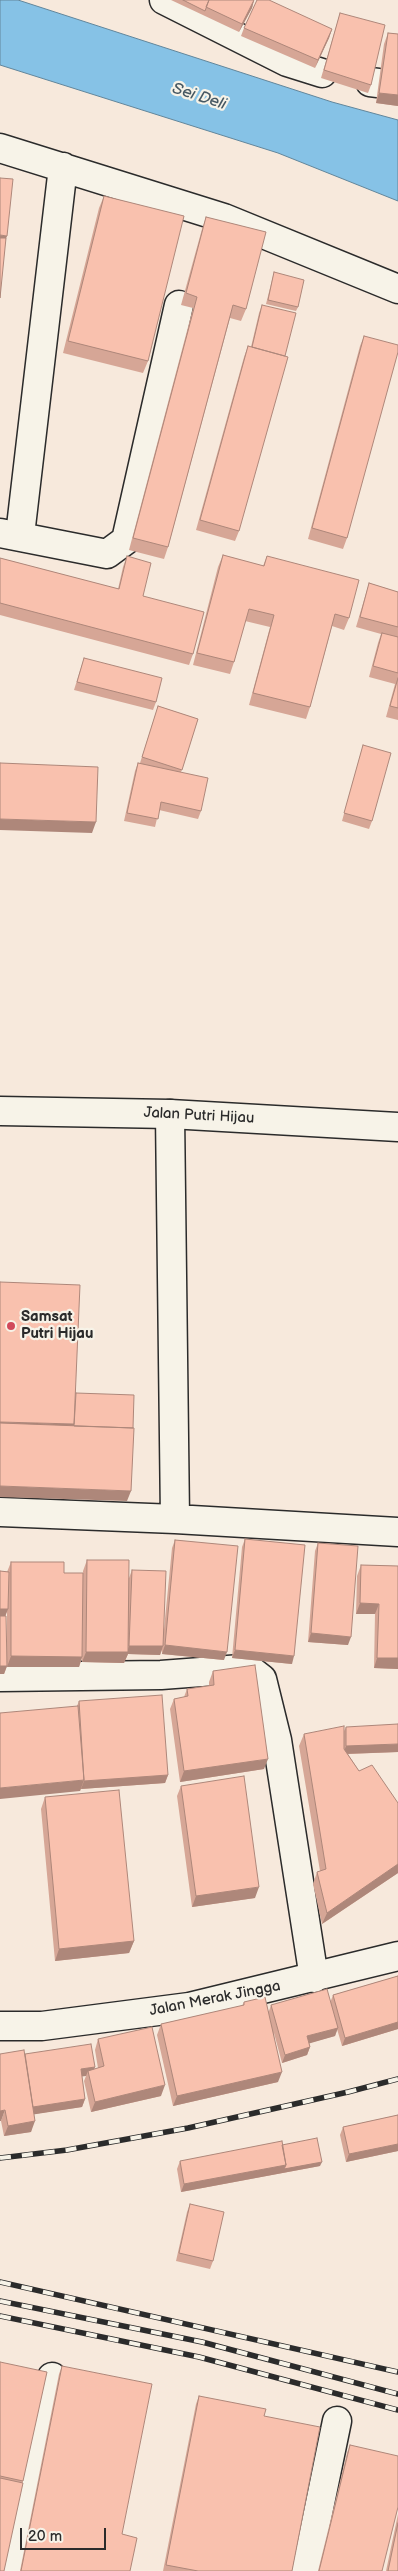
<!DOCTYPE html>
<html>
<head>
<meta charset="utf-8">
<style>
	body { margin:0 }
	#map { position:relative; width:398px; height:2571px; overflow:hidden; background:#f7e9dc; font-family:"Balsamiq Sans",sans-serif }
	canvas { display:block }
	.scale { position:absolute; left:20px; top:2528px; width:86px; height:22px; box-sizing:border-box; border:2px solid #2b2b2b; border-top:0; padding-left:6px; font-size:15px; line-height:18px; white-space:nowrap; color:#2b2b2b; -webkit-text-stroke:4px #f7f3e8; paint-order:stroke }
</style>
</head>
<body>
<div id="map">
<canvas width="398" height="2571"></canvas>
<div class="scale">20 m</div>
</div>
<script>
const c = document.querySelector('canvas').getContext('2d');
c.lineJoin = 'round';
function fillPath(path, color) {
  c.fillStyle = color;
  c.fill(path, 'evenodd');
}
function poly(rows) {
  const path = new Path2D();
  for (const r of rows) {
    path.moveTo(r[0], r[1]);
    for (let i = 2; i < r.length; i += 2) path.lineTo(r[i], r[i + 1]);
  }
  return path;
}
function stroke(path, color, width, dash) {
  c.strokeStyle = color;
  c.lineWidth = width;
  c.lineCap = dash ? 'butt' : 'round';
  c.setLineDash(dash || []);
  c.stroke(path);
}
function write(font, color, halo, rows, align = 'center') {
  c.font = font + ' "Balsamiq Sans",sans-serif';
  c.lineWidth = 4.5;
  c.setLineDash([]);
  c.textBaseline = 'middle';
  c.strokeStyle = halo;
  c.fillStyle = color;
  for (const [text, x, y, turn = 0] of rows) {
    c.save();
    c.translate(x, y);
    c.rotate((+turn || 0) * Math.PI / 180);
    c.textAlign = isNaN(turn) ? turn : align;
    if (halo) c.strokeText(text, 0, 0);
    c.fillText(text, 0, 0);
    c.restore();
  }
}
const water = poly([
	[0,0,18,0,332,102,398,120,398,201,278,153,0,65,0,0]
]);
fillPath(water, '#86c2e6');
stroke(water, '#62869b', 1);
const street = poly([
	[164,0,287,62,322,73],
	[370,82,378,83],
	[0,148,224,218,398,289],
	[0,533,107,554,126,540,179,305],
	[20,535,63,167],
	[170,1114,175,1519],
	[0,1512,175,1519,398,1532],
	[0,1677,161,1675,241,1669,253,1672,262,1679,277,1740,314,1978],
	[11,2571,52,2377],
	[306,2571,337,2421]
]);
const primary = poly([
	[0,1111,170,1114,398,1127],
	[0,2026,42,2026,189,2007,398,1956]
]);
stroke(street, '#2b2b2b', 31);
stroke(primary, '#2b2b2b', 31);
stroke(street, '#f7f3e8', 28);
stroke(primary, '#f7f3e8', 28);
const rail = poly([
	[0,2158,67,2150,188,2128,348,2092,398,2079],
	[0,2282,398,2372],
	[0,2301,202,2342,398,2394],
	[0,2316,199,2357,398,2410]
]);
stroke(rail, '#2b2b2b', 5.5);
stroke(rail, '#f7f3e8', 4, [11]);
fillPath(poly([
	[171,0,254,0,252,8,239,32],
	[340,13,371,85,368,93,321,78],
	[244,28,332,29,329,38,315,68,241,36],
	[388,33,398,34,398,106,376,103,384,44],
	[104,196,148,361,143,373,63,353,99,208],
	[206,217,246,309,241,321,230,318,168,547,164,559,129,550,193,308,181,305,202,229],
	[274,272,298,307,296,311,266,304],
	[262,305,239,531,235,541,196,530,244,357,248,346,251,347,259,313],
	[364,336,347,538,343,549,308,539,360,346],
	[223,555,263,566,267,556,349,618,344,630,332,626,310,707,306,719,249,705,270,627,245,621,234,662,230,674,193,665,218,567],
	[127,556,143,596,193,654,189,665,0,615,0,558,118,589,123,567],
	[369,583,398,592,398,720,386,717,395,684,369,677,378,643,381,634,356,627],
	[84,658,156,702,153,710,74,690],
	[158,706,198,719,181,772,201,811,198,819,159,810,155,827,124,821,135,771,138,763,140,763],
	[363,745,372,821,369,829,342,821],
	[245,1539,292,1664,232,1658,242,1547],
	[175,1540,224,1660,162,1654,162,1650,160,1655,128,1654,124,1663,82,1662,82,1658,79,1667,7,1667,7,1666,4,1674,0,1674,0,1571,7,1572,11,1562,64,1573,83,1573,83,1571,87,1560,129,1578,132,1570,164,1629,172,1548],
	[7,1611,7,1663,5,1616],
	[318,1543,348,1645,308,1642,315,1551],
	[361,1565,398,1566,398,1669,374,1668,375,1614,356,1614,357,1576],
	[213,1671,264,1769,180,1782,170,1709,174,1699,184,1697,187,1689,209,1686,209,1682],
	[79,1701,168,1775,165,1783,81,1789,81,1788,80,1791,77,1706],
	[346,1727,398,1752,348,1754,359,1771,398,1803,398,1873,322,1924,313,1884,317,1872,320,1871,299,1746,304,1734,344,1731],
	[181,1786,255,1898,192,1907,177,1796],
	[45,1797,134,1941,129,1953,55,1961,41,1809],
	[398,1976,398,2029,342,2046,337,2029,335,2036,309,2043,310,2047,307,2055,282,2063,274,2033,278,2082,173,2106,157,2035,161,2024,242,2006,244,2002,269,2011,271,2005,330,2003,333,1995],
	[98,2039,161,2096,91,2112,84,2081,86,2076,82,2076,85,2099,82,2107,34,2114,31,2132,4,2136,1,2121,25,2054,95,2067,94,2069,98,2068,95,2050],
	[398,2115,398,2151,346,2162,340,2135,343,2127],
	[282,2145,320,2166,181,2192,177,2169,180,2161],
	[190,2204,213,2261,210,2269,176,2261,187,2212],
	[0,2362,23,2481,0,2571],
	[62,2366,122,2534,130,2571,20,2571,59,2374],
	[199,2396,264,2416,292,2571,163,2571,196,2404],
	[350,2445,382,2571,318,2571,347,2453],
	[398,2514,398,2571,386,2571]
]), '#d6a696');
fillPath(poly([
	[254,0,252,8,239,32,242,24],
	[332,29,329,38,315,68,318,60],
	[379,93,398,95,398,106,376,103],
	[0,235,7,236,3,247,0,246],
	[0,819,96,822,92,833,0,830],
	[0,1422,74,1424,130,1438,0,1434],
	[0,1486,131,1491,127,1501,0,1497],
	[360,1603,379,1604,375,1614,356,1614],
	[0,1609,8,1609,5,1617,0,1617],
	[311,1633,351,1637,348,1645,308,1642],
	[165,1645,227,1652,224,1660,162,1654],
	[129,1646,163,1646,160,1655,128,1654,124,1663,82,1662,86,1652,127,1652],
	[235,1650,294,1656,292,1664,232,1658],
	[11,1656,82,1657,79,1667,7,1667],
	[377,1658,398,1658,398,1669,374,1668],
	[0,1666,7,1666,4,1674,0,1674],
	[398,1744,398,1752,343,1754,346,1746],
	[268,1759,264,1769,180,1782,184,1771],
	[168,1775,165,1783,81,1789,84,1781],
	[84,1780,80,1791,0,1799,0,1788],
	[398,1864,398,1873,322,1924,327,1913],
	[259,1887,255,1898,192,1907,196,1896],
	[134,1941,129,1953,55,1961,59,1949],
	[398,2022,398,2029,342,2046,345,2038],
	[338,2028,335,2036,304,2045,307,2036],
	[310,2047,307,2055,282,2063,285,2055],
	[95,2067,92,2075,88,2071,86,2076,78,2077,81,2069],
	[282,2072,278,2082,173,2106,177,2096],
	[165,2085,161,2096,91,2112,95,2102],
	[85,2099,82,2107,30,2115,33,2107],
	[5,2110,1,2121,0,2121,0,2111],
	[35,2121,31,2132,4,2136,8,2126],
	[398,2144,398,2151,346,2162,349,2154],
	[322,2162,320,2166,181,2192,184,2184,286,2165]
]), '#ae877a');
const building = poly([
	[183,0,209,0,205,11,183,0],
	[209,0,254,0,242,24,206,7,209,0],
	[257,0,269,0,332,29,318,60,244,28,257,0],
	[340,13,385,25,371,85,324,70,340,13],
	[388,33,398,34,398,95,379,93,388,33],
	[0,178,13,179,7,236,0,235,0,178],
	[104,196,184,216,148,361,68,341,104,196],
	[206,217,266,232,246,309,233,305,168,547,133,538,197,297,186,293,206,217],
	[0,238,6,238,0,298,0,238],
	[274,272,304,280,298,307,268,300,274,272],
	[262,305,296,313,285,356,252,347,262,305],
	[364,336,398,345,398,352,347,538,312,528,364,336],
	[248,346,288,357,239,531,200,520,248,346],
	[223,555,264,566,267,556,359,580,349,618,335,614,310,707,253,693,274,615,249,609,234,662,197,653,223,555],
	[127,556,151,563,143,596,204,612,193,654,0,603,0,558,119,589,127,556],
	[369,583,398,592,398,627,360,617,369,583],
	[382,633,398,637,398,673,373,666,382,633],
	[84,658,162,678,156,702,77,682,84,658],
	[398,678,398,708,390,706,398,678],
	[158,706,198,719,182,770,142,757,158,706],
	[363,745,391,753,372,821,344,813,363,745],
	[0,763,98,767,96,822,0,819,0,763],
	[138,763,208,778,201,811,161,802,158,819,127,813,138,763],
	[0,1282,80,1285,74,1424,0,1422,0,1282],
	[76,1393,134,1395,133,1428,74,1426,76,1393],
	[0,1423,134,1428,131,1491,0,1486,0,1423],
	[245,1539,305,1545,294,1656,235,1650,245,1539],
	[175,1540,238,1546,227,1652,165,1645,175,1540],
	[318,1543,358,1546,351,1637,311,1633,318,1543],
	[87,1560,129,1560,128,1652,86,1652,87,1560],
	[11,1562,64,1562,64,1573,83,1573,82,1657,11,1656,11,1562],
	[361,1565,398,1566,398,1658,377,1658,379,1604,360,1603,361,1565],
	[132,1570,166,1571,163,1646,129,1646,132,1570],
	[0,1571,9,1572,8,1609,0,1609,0,1571],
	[0,1616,6,1616,7,1666,0,1666,0,1616],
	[255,1665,268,1759,184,1771,174,1699,188,1696,187,1689,214,1685,213,1671,255,1665],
	[162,1695,168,1775,84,1781,79,1701,162,1695],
	[78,1706,84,1780,0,1788,0,1713,78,1706],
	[398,1724,398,1744,346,1746,346,1727,398,1724],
	[344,1726,344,1749,359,1771,372,1765,398,1803,398,1864,327,1913,317,1872,326,1869,304,1734,344,1726],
	[244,1776,259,1887,196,1896,181,1786,244,1776],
	[119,1790,134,1941,59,1949,45,1797,119,1790],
	[398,1976,398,2022,345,2038,333,1995,398,1976],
	[327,1989,338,2028,307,2036,310,2047,285,2055,271,2005,327,1989],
	[265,1997,282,2072,177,2096,161,2024,244,2005,244,2002,265,1997],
	[152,2027,165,2085,95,2102,88,2071,104,2066,98,2039,152,2027],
	[91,2044,95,2067,81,2069,85,2099,33,2107,25,2054,91,2044],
	[24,2050,35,2121,8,2126,5,2110,0,2111,0,2054,24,2050],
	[398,2115,398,2144,349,2154,343,2127,398,2115],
	[317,2138,322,2162,284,2169,286,2165,282,2145,317,2138],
	[282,2141,286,2165,184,2184,180,2161,282,2141],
	[190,2204,224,2212,213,2261,179,2253,190,2204],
	[0,2362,47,2372,23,2481,0,2476,0,2362],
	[62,2366,152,2384,122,2534,137,2538,130,2571,21,2571,62,2366],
	[199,2396,266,2409,264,2416,320,2427,292,2571,198,2571,166,2565,199,2396],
	[350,2445,398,2456,398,2507,382,2571,319,2571,350,2445],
	[0,2478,23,2483,4,2571,0,2571,0,2478],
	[398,2523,398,2571,388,2571,398,2523]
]);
fillPath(building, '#f9c1ae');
stroke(building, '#ae877a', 1);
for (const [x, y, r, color] of [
	[11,1326,5,"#d1495b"]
]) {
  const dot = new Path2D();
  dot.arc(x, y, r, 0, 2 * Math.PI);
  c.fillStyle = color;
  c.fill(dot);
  stroke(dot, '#f7f3e8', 2);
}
write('15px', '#2b2b2b', '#f7f3e8', [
	["Jalan Putri Hijau",199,1116,3],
	["Jalan Merak Jingga",215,1999,-11]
]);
write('bold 15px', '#2b2b2b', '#f7f3e8', [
	["Samsat",21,1317],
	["Putri Hijau",21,1334]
], 'left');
write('italic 16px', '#465863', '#f7f3e8', [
	["Sei Deli",199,97,18]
]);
</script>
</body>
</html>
